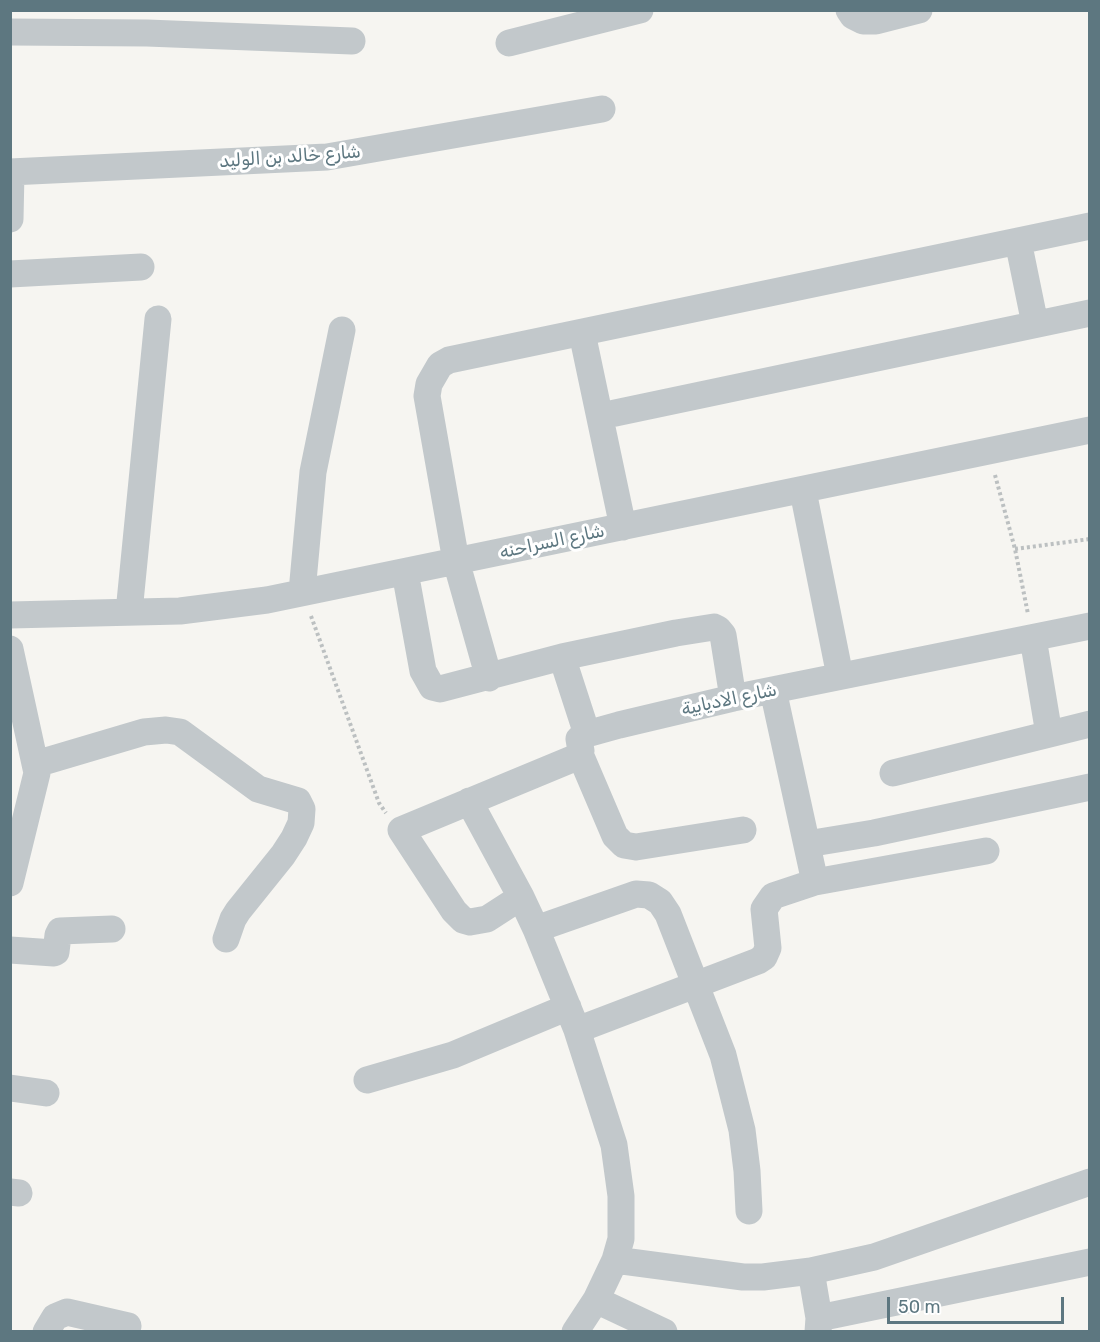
<!DOCTYPE html>
<html>
<head>
<meta charset="utf-8">
<style>
	body { margin:0 }
	#map { position:relative; width:1100px; height:1342px; overflow:hidden; background:#f6f5f1; font-family:Rubik,sans-serif }
	canvas { display:block }
	.frame { position:absolute; inset:0; border:12px solid #5d7780; pointer-events:none }
	.scale { position:absolute; left:887px; top:1297px; width:177px; height:27px; box-sizing:border-box; border:3px solid #5d7780; border-top:0; padding-left:8px; font-size:18px; line-height:21px; white-space:nowrap; color:#5d7780; -webkit-text-stroke:4px #fff; paint-order:stroke }
</style>
</head>
<body>
<div id="map">
<canvas width="1100" height="1342"></canvas>
<div class="frame"></div>
<div class="scale">50 m</div>
</div>
<script>
const c = document.querySelector('canvas').getContext('2d');
c.lineJoin = 'round';
function poly(rows) {
  const path = new Path2D();
  for (const r of rows) {
    path.moveTo(r[0], r[1]);
    for (let i = 2; i < r.length; i += 2) path.lineTo(r[i], r[i + 1]);
  }
  return path;
}
function stroke(path, color, width, dash) {
  c.strokeStyle = color;
  c.lineWidth = width;
  c.lineCap = dash ? 'butt' : 'round';
  c.setLineDash(dash || []);
  c.stroke(path);
}
function write(font, color, halo, rows, align = 'center') {
  c.font = font + ' Rubik,"Noto Sans Arabic",sans-serif';
  c.lineWidth = 6;
  c.setLineDash([]);
  c.textBaseline = 'middle';
  c.strokeStyle = halo;
  c.fillStyle = color;
  for (const [text, x, y, turn = 0] of rows) {
    c.save();
    c.translate(x, y);
    c.rotate((+turn || 0) * Math.PI / 180);
    c.textAlign = isNaN(turn) ? turn : align;
    if (halo) c.strokeText(text, 0, 0);
    c.fillText(text, 0, 0);
    c.restore();
  }
}
stroke(poly([
	[995,475,1015,549,1028,614],
	[1015,549,1090,539],
	[311,616,379,803,386,813]
]), '#bcc0c1', 4, [3, 3]);
stroke(poly([
	[849,10,853,16,863,21,876,21,919,10],
	[10,32,147,33,352,41],
	[509,43,640,10],
	[10,172,327,157,602,109],
	[10,219,11,172],
	[1018,241,1035,324],
	[10,274,141,267],
	[582,333,623,527],
	[601,416,1090,313],
	[803,491,840,676],
	[405,572,423,671,432,687,440,689,562,657,676,633,714,627,718,629,723,635,733,698],
	[302,592,313,472,342,330],
	[129,612,158,319],
	[10,615,180,611,267,600,1090,430],
	[1033,638,1049,734],
	[10,649,37,773,10,883],
	[562,657,587,734],
	[489,678,456,561,427,396,429,384,440,365,449,360,1090,226],
	[773,690,815,882],
	[580,754,615,836,624,845,636,847,743,830],
	[36,764,144,732,166,730,180,732,258,789,298,801,302,809,301,823,294,838,283,855,238,911,233,919,226,939],
	[893,773,1090,724],
	[469,801,521,897,536,929,577,1030,614,1145,621,1196,621,1239,615,1260,596,1300,575,1332],
	[807,844,874,833,1090,787],
	[521,897,487,919,470,922,463,920,454,911,401,830,577,757,581,751,579,739,583,735,619,725,733,698,1090,626],
	[536,929,636,894,649,895,660,902,668,914,723,1055,742,1130,747,1171,749,1211],
	[10,950,54,953,56,952,58,935,60,931,112,929],
	[577,1030,758,961,764,957,768,948,764,909,773,896,815,882,986,851],
	[367,1080,453,1055,568,1007],
	[10,1088,46,1093],
	[10,1192,19,1193],
	[615,1260,743,1277,763,1277,811,1271,874,1257,1090,1182],
	[811,1271,819,1318,818,1332],
	[596,1300,664,1332],
	[819,1318,1090,1262],
	[46,1332,55,1317,67,1312,128,1326]
]), '#c2c8cb', 27);
write('18px', '#5d7780', '#fff', [
	["شارع خالد بن الوليد",290,157,-4],
	["شارع السراحنه",552,542,-12],
	["شارع الاديابية",729,700,-12]
]);
</script>
</body>
</html>
